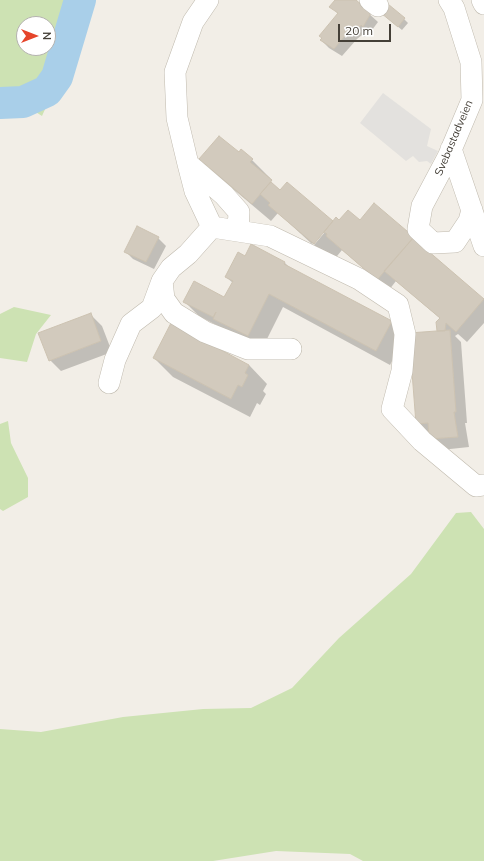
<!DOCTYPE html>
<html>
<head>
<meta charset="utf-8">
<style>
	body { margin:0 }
	#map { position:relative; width:484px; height:861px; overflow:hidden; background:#f2eee7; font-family:Mulish,sans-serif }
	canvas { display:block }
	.north { position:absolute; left:16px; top:16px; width:40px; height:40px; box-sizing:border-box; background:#fff; border:1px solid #b4b2af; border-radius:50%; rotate:90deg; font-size:11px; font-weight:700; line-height:16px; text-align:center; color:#443f37 }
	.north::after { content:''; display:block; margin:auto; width:14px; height:18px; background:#e5452b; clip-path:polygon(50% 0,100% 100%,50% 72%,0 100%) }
	.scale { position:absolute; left:338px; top:24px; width:53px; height:18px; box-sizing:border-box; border:2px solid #443f37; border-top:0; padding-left:5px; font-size:12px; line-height:14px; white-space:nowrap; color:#443f37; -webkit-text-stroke:3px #fff; paint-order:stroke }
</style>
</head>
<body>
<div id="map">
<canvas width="484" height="861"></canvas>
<div class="north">N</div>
<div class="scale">20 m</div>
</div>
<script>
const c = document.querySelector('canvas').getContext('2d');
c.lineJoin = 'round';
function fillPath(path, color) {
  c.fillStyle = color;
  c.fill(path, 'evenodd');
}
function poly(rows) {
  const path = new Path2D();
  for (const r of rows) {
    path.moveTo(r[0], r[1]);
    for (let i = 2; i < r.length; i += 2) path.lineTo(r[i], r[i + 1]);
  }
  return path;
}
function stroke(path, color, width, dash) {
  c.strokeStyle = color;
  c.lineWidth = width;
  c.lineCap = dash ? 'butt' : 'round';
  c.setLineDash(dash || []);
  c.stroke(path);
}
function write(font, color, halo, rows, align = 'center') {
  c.font = font + ' Mulish,sans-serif';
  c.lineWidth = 3;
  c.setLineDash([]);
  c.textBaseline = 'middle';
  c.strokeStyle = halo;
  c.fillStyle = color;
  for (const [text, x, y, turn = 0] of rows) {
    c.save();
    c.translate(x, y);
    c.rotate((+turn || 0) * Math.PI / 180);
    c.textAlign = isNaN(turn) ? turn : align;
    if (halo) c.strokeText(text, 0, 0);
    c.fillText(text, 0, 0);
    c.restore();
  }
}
fillPath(poly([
	[0,0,94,0,42,116,17,100,0,97],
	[24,24,48,24,48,48,24,48],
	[14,307,51,315,36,334,27,362,0,358,0,314],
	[8,421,11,443,28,478,28,497,3,511,0,509,0,424],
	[471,512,484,529,484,861,363,861,350,854,276,851,213,861,0,861,0,729,41,732,123,717,203,709,251,708,292,688,339,638,411,574,456,513]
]), '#cde2b3');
fillPath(poly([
	[383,93,431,129,427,146,438,151,431,164,427,161,419,162,413,156,406,161,360,123]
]), '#e3e1de');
fillPath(poly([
	[336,0,354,0,378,22,372,30,373,31,371,34,369,32,365,37,362,35,357,39,342,56,329,48,321,40,338,14,331,6],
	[386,17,404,19,408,23,402,30],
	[239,154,252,160,270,178,268,180,281,191,332,221,312,244,278,213,271,221,219,177,201,159],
	[374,204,484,300,484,323,467,342,458,334,455,336,461,342,467,423,465,423,469,447,441,450,417,423,441,319,396,281,389,290,342,250,333,261,314,245,336,219,339,222,360,221],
	[158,238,166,246,154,269,133,259,125,251],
	[252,245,285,263,290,268,391,322,405,336,390,365,283,307,262,349,199,316,185,302,225,298,233,283,226,277,246,257],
	[91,315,102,326,112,352,61,371,50,360],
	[154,358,249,365,267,384,263,391,266,394,260,405,257,403,250,417,173,377]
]), '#0003');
stroke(poly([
	[0,103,23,102,47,91,57,77,80,0]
]), '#a9cfe9', 32);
const building = poly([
	[335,0,356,0,371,13,363,27,361,25,357,30,354,28,349,31,334,49,320,40,322,38,319,36,338,13,329,7,335,0],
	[388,4,405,18,398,27,381,13,388,4],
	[219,136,239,152,241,149,253,159,250,162,272,180,252,204,199,159,219,136],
	[271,182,280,190,287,182,333,221,314,244,268,205,270,203,260,194,271,182],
	[374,203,414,237,377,280,326,236,327,234,324,232,336,217,339,220,348,210,360,220,374,203],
	[137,226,159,237,146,262,124,252,137,226],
	[413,238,484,299,456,332,446,323,445,331,437,331,436,322,440,318,384,271,413,238],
	[251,244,285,262,284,264,392,321,376,351,269,294,248,336,213,319,216,312,213,317,183,302,194,281,224,297,233,281,225,277,238,252,245,256,251,244],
	[91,313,101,341,49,361,38,333,91,313],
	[171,323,249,365,245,373,248,375,242,387,238,385,231,399,153,358,171,323],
	[450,330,456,412,454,412,458,437,429,439,428,423,416,424,409,333,450,330]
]);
fillPath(building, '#d2cabd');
stroke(building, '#ccc2b1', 1);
const minor = poly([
	[208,0,193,22,175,72,177,118,188,164,195,191,212,227],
	[370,0,378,6],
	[449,0,454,8,471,62,472,100,448,157,422,206,418,229,433,243,455,242,469,221,472,210],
	[482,0,484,4],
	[451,149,484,246],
	[188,164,224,195,239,212,238,230],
	[291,349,248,349,205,332,174,313,164,299,162,281,171,268,188,254,212,227,270,236,359,279,398,305,405,334,402,371,392,409,422,441,476,486,484,485],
	[109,383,115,360,131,324,152,308,162,281]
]);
stroke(minor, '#bfb9ad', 22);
stroke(minor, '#fff', 21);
write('11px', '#443f37', '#fff', [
	["Svebastadveien",454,138,-67]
]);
</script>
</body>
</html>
